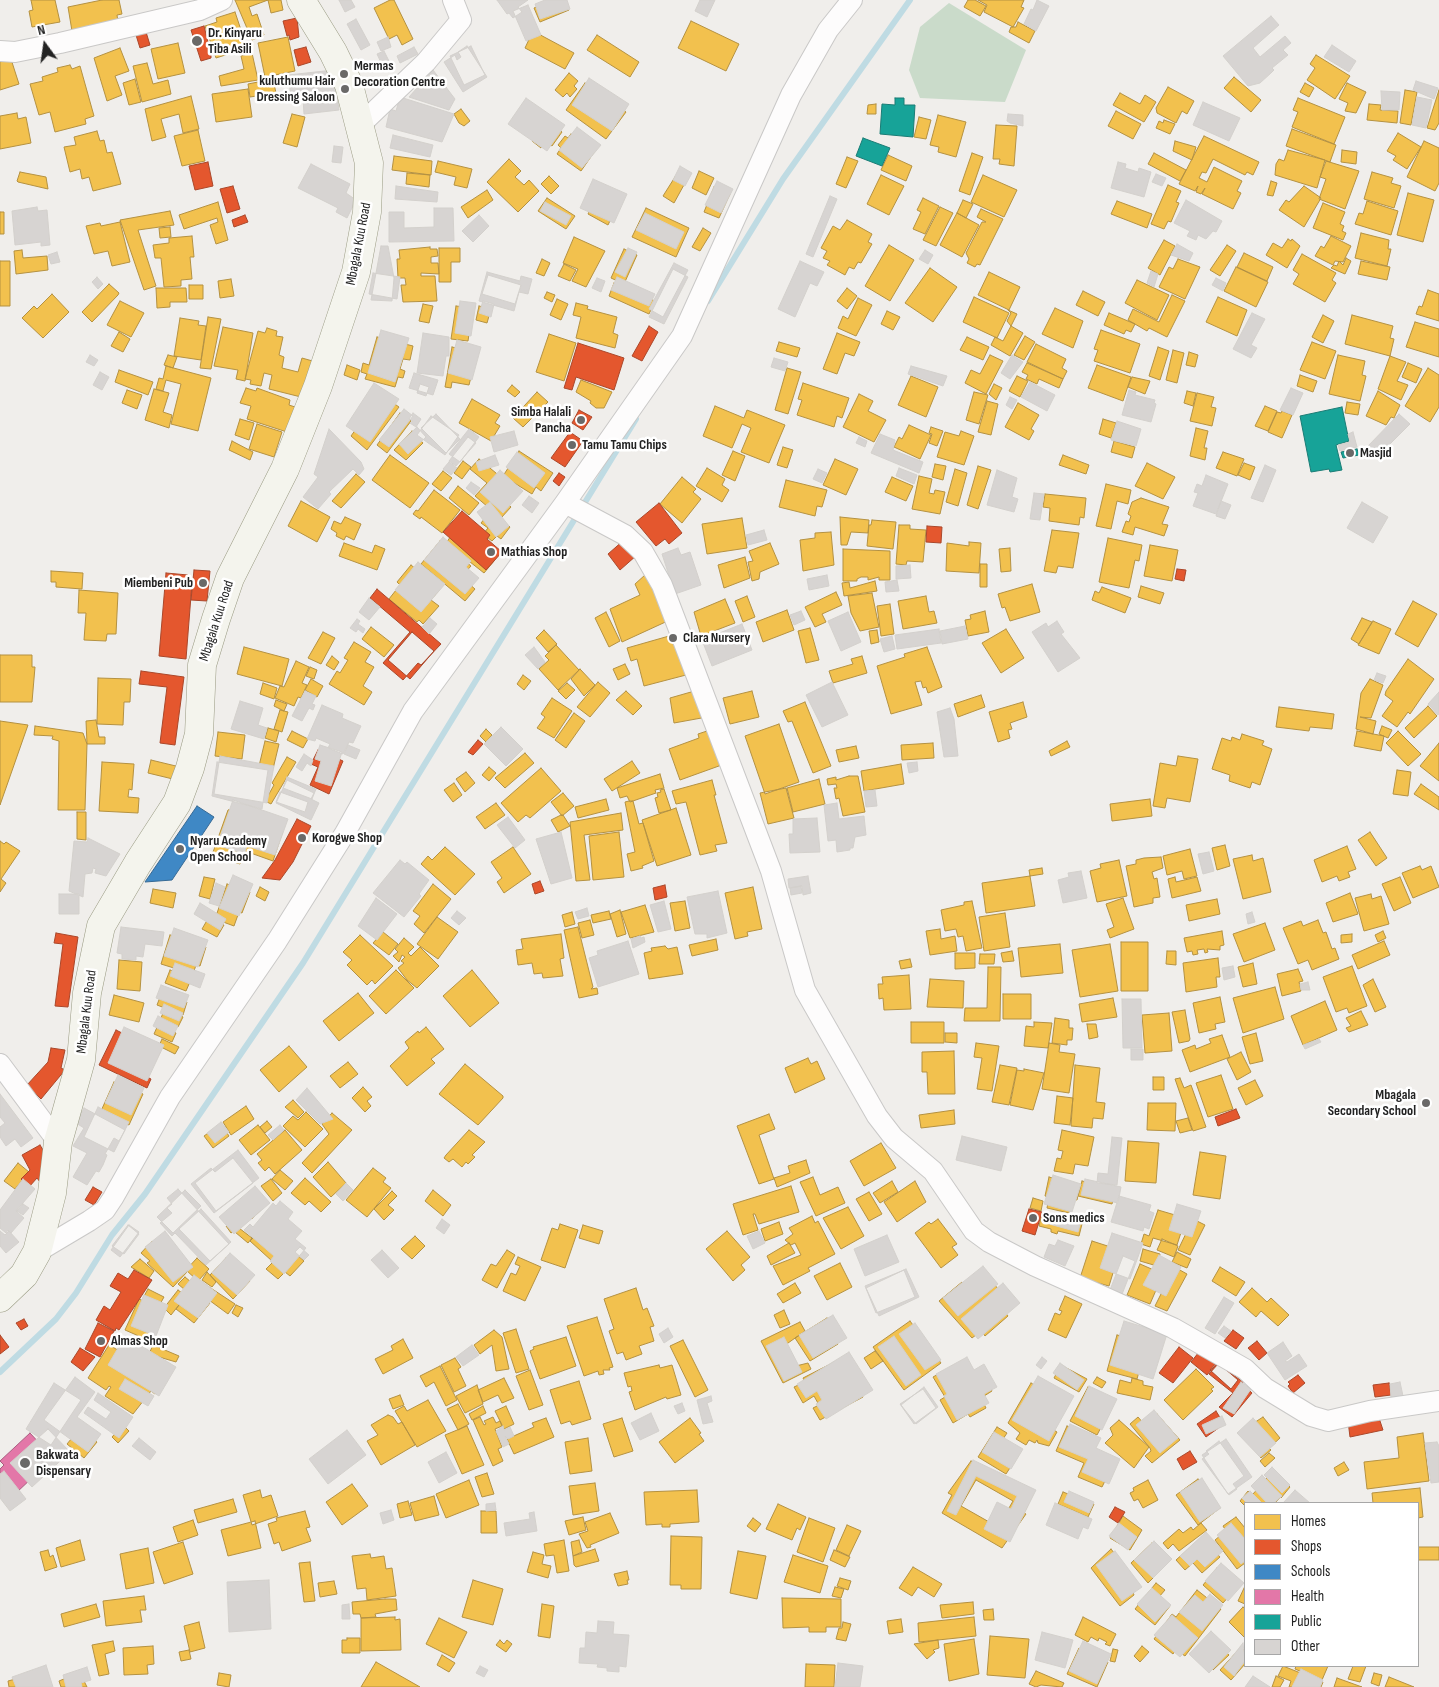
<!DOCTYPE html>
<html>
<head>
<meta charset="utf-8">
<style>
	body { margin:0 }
	#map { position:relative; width:1439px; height:1687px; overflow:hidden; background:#f0eeeb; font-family:"Sofia Sans Condensed",sans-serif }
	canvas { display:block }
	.legend { position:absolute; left:1244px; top:1502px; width:175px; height:165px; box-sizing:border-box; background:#fff; border:1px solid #a7a7a7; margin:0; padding:6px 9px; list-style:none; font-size:15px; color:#222 }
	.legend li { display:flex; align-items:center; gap:10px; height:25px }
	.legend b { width:25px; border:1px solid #a7a7a7 }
	.north { position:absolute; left:20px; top:20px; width:50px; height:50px; -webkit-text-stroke:4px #fff; paint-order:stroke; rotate:346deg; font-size:14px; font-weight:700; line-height:20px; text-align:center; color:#222 }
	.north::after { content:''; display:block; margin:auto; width:18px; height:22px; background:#222; clip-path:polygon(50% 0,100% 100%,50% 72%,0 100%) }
</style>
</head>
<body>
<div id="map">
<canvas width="1439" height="1687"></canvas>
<ul class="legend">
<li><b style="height:14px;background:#f2c14e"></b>Homes</li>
<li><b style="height:14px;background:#e4572e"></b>Shops</li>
<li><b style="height:14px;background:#3f88c5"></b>Schools</li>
<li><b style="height:14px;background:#e377a8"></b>Health</li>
<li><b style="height:14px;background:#17a398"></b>Public</li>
<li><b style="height:14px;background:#d7d4d2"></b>Other</li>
</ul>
<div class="north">N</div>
</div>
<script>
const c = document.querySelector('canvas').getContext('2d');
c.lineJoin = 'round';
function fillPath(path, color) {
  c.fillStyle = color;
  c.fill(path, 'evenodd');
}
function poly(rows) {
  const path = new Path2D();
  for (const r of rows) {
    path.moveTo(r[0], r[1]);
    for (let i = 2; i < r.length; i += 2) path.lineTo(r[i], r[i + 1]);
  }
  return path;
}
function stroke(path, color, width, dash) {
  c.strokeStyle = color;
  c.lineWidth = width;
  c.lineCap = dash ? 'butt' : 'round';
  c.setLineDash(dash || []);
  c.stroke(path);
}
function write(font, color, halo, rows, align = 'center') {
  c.font = font + ' "Sofia Sans Condensed",sans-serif';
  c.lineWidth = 5;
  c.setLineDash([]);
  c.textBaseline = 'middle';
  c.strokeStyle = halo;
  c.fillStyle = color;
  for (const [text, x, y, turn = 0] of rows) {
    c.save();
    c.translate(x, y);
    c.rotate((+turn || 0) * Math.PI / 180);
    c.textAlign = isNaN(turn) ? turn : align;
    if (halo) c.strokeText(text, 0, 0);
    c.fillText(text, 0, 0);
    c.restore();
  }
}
fillPath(poly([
	[949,3,1026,50,1005,102,920,98,909,70,920,27]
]), '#cadbca');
const homes = poly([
	[31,0,55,0,60,22,32,27,29,11,33,10,31,0],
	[102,0,119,0,122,14,117,15,118,22,72,31,68,7,102,0],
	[235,0,281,0,283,10,271,13,268,0,249,7,252,16,257,14,264,35,252,40,235,0],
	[390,0,394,0,413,39,402,45,397,35,389,39,374,8,390,0],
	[554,0,565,0,569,10,540,22,534,8,554,0],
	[968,0,975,0,986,6,980,16,964,7,968,0],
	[978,0,1024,0,1021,7,1024,8,1013,27,984,12,987,5,978,0],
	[235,12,247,48,216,58,205,26,217,22,216,18,235,12],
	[691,21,739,44,726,71,678,48,691,21],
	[1018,22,1035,31,1029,43,1009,32,1011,27,1016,27,1018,22],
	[533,31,574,53,565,69,525,48,533,31],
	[597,35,639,62,630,77,587,50,597,35],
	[288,37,295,71,265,77,258,43,288,37],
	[178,43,185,73,158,79,151,49,178,43],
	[120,48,129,71,115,76,122,95,107,101,94,58,120,48],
	[252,53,258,80,221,86,219,76,244,69,241,56,252,53],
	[1316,55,1350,76,1335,99,1307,80,1315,68,1310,64,1316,55],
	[10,56,19,84,0,90,0,59,10,56],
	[147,63,153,84,168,80,171,94,142,102,133,66,147,63],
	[70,65,72,69,80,66,94,116,85,119,86,124,55,132,50,112,39,115,30,84,43,81,42,77,58,72,57,68,70,65],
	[569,73,578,81,574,86,577,89,570,97,567,93,563,97,555,90,569,73],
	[1234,77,1261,100,1251,112,1224,88,1234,77],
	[135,79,141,102,129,105,123,83,135,79],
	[273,79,276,93,250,97,248,84,273,79],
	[585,83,626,112,606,139,566,110,585,83],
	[1305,83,1314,88,1309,97,1300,92,1305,83],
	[1347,83,1366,92,1356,113,1345,111,1348,103,1339,99,1347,83],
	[1168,87,1194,101,1187,114,1182,111,1176,123,1157,113,1156,108,1168,87],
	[248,89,252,117,216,122,212,94,248,89],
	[1405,90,1417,92,1411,125,1400,123,1405,90],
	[1439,90,1439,123,1435,130,1427,128,1439,90],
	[1120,93,1140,104,1145,95,1156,102,1144,122,1113,105,1120,93],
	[191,96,199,129,183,133,179,114,161,119,166,137,152,141,145,109,191,96],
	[1298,98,1345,117,1334,144,1292,127,1298,112,1293,110,1298,98],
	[876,104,876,114,867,114,868,105,876,104],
	[1369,104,1381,105,1380,110,1398,111,1397,123,1367,120,1369,104],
	[526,106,562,132,552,146,545,141,541,148,532,141,537,135,516,120,526,106],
	[461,109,470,121,464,126,459,123,454,114,461,109],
	[1116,111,1141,124,1133,139,1108,126,1116,111],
	[17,113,18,119,26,117,31,143,0,149,0,116,17,113],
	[292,114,305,117,297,147,283,143,292,114],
	[938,115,966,122,956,157,938,152,939,147,930,145,938,115],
	[919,117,931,120,926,139,914,137,919,117],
	[1164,120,1175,124,1170,134,1156,128,1159,121,1163,123,1164,120],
	[996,125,1017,126,1014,166,999,164,1000,159,993,159,996,125],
	[1292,129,1336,145,1330,162,1286,146,1292,129],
	[198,130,205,161,182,166,174,136,198,130],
	[97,131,100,141,104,140,107,153,112,152,121,184,93,191,89,177,82,179,80,169,70,172,64,147,76,145,74,137,97,131],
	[1398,133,1421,147,1407,169,1393,160,1396,156,1387,151,1398,133],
	[571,134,595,151,581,171,557,154,561,148,558,145,565,136,568,138,571,134],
	[1204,136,1259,162,1253,175,1247,172,1245,175,1213,159,1206,173,1202,172,1199,178,1207,182,1214,167,1242,181,1237,191,1241,193,1233,209,1202,194,1205,188,1201,194,1196,192,1198,186,1195,191,1179,184,1204,136],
	[1175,141,1196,147,1192,160,1173,151,1175,141],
	[1424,141,1439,148,1439,183,1435,191,1407,177,1424,141],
	[1288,150,1325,160,1317,188,1275,175,1276,164,1279,159,1284,161,1288,150],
	[1342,150,1357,152,1356,164,1341,162,1342,150],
	[972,153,983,157,970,195,959,191,972,153],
	[1154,153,1186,170,1180,181,1148,164,1154,153],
	[888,155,912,166,906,181,881,170,888,155],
	[394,156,432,161,431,175,392,170,394,156],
	[847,157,858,161,846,188,836,184,847,157],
	[509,159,521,171,515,177,524,185,529,180,539,191,518,212,487,182,509,159],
	[438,161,472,169,467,188,454,185,456,177,435,172,438,161],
	[1326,161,1359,171,1345,209,1319,199,1326,179,1320,177,1326,161],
	[699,171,714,178,706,195,692,188,699,171],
	[20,172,46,177,48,189,18,182,17,181,20,172],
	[1372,172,1393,178,1391,183,1401,186,1394,208,1364,199,1372,172],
	[407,173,430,175,429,187,406,184,407,173],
	[881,175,904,186,889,215,867,204,881,175],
	[983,175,1017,190,1004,217,971,202,983,175],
	[549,176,559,186,551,194,541,184,549,176],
	[675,177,685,183,674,203,663,196,675,177],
	[1271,181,1277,183,1273,196,1267,195,1271,181],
	[1168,185,1181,191,1176,202,1179,203,1171,222,1168,221,1164,229,1151,224,1168,185],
	[1304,186,1321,198,1304,227,1279,210,1286,200,1289,202,1304,186],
	[714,187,730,194,719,218,704,212,714,187],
	[601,188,621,198,608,225,588,214,601,188],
	[487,190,493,200,468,218,461,207,487,190],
	[1408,193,1434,200,1423,242,1397,235,1408,193],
	[547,198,575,216,566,229,538,211,547,198],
	[923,198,939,206,925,234,913,229,921,212,917,210,923,198],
	[963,200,973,204,966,218,957,213,963,200],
	[1117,201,1152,214,1147,228,1111,214,1117,201],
	[1367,201,1398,211,1391,235,1355,224,1359,213,1363,214,1367,201],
	[218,202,228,240,216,244,210,225,218,222,217,218,184,229,179,215,218,202],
	[1323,203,1345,212,1340,224,1344,226,1342,231,1346,233,1343,240,1313,228,1323,203],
	[940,207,953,213,936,246,923,240,940,207],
	[646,208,689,228,676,257,632,237,646,208],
	[981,209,1003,219,980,265,977,264,975,267,967,263,969,259,966,253,982,222,986,222,977,217,981,209],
	[170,211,174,225,138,230,156,286,144,290,120,220,170,211],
	[0,212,4,212,4,234,0,234,0,212],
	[957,213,979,225,962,257,940,245,957,213],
	[847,220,872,234,868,242,872,244,861,263,858,262,854,269,849,267,845,275,827,265,830,261,823,258,827,251,821,248,833,226,840,230,847,220],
	[120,222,130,262,112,266,108,251,94,254,86,226,100,223,101,226,120,222],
	[170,227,171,237,160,238,159,228,170,227],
	[703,228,711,233,700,251,692,247,703,228],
	[1361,233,1389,240,1388,249,1391,249,1387,266,1355,258,1361,233],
	[192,236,194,257,190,257,192,279,181,280,181,286,164,287,161,258,155,258,153,245,169,243,169,238,192,236],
	[1331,236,1351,246,1343,262,1335,261,1333,265,1315,256,1321,246,1324,248,1331,236],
	[574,237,605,251,586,287,572,281,578,269,563,263,574,237],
	[1288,239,1291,241,1292,239,1300,246,1287,268,1266,255,1273,243,1282,248,1288,239],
	[1164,240,1175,246,1160,275,1148,268,1164,240],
	[889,245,914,260,890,301,865,286,889,245],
	[1227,245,1236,251,1220,276,1210,270,1227,245],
	[430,247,430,249,437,249,438,256,431,257,431,263,438,263,439,274,421,273,421,276,435,276,437,301,403,302,401,285,406,285,405,278,398,278,397,259,400,259,399,250,430,247],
	[439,248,460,248,460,262,451,262,451,282,439,282,439,248],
	[624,249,637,255,624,284,611,278,624,249],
	[22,250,23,258,47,256,48,270,16,274,14,251,22,250],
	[1244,253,1273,267,1267,281,1237,267,1244,253],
	[1302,254,1336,273,1332,280,1336,283,1325,302,1293,284,1299,274,1293,270,1302,254],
	[1346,258,1351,261,1345,274,1331,268,1334,265,1337,266,1339,261,1343,265,1346,258],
	[542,259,550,263,544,276,536,273,542,259],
	[1178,259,1200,267,1185,299,1159,287,1169,267,1173,269,1178,259],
	[0,261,10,261,10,306,0,306,0,261],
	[1361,261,1390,267,1387,280,1358,274,1361,261],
	[564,264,576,270,570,281,558,276,564,264],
	[1236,267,1268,282,1256,307,1224,291,1236,267],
	[930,268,957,287,933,322,905,303,930,268],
	[989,272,1020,287,1009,310,978,295,989,272],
	[231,279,234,296,220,298,218,281,231,279],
	[1137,280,1169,295,1157,320,1125,303,1137,280],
	[614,283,655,301,649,314,609,296,614,283],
	[109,284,119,293,118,295,92,322,82,312,109,284],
	[189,285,203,285,203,299,189,299,189,285],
	[156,288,186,288,187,302,170,302,170,307,157,308,156,288],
	[847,288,857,296,847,309,837,301,847,288],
	[1428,290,1439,294,1439,321,1416,314,1419,306,1422,307,1428,290],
	[1083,291,1105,302,1098,316,1076,305,1083,291],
	[547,292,555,295,552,302,544,298,547,292],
	[52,294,69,312,43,338,22,318,34,306,37,309,52,294],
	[1172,295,1185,301,1167,337,1149,328,1147,331,1128,320,1133,309,1159,322,1172,295],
	[974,297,1009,313,997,338,963,322,974,297],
	[1218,297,1247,310,1237,336,1206,322,1218,297],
	[858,298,872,305,856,336,838,328,843,316,848,319,858,298],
	[557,299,568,304,561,320,550,315,557,299],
	[120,301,144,313,131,337,107,325,120,301],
	[576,303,588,306,587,309,617,317,613,333,618,335,615,348,576,338,581,317,573,315,576,303],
	[423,304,433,306,429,323,419,321,423,304],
	[456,306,473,308,468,341,451,339,456,306],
	[479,306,491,309,487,323,476,320,479,306],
	[1055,308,1083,321,1073,348,1042,334,1055,308],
	[1008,310,1017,314,1011,326,1007,321,1011,313,1008,310],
	[887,311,900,317,893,330,881,324,887,311],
	[1109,313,1135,324,1131,332,1126,330,1124,334,1104,325,1109,313],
	[1323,315,1334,321,1323,343,1312,337,1323,315],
	[1352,315,1393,326,1390,338,1394,339,1390,356,1345,344,1352,315],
	[208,317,221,319,211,369,200,368,208,317],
	[180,318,199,321,198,325,206,326,201,360,174,356,180,318],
	[1415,322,1439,329,1439,357,1406,347,1415,322],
	[1011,326,1023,333,1010,356,991,345,995,337,1003,341,1011,326],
	[223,327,253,333,245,381,236,379,238,370,214,366,223,327],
	[267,328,277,331,276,336,283,337,279,355,284,357,282,368,298,372,302,358,316,362,301,397,269,389,272,375,264,373,261,386,250,384,251,380,245,379,258,331,265,333,267,328],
	[1101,330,1140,344,1130,373,1094,361,1098,350,1094,349,1101,330],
	[119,332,130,339,123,352,111,346,119,332],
	[837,333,860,342,854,356,845,353,837,374,823,369,837,333],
	[549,334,576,343,564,381,536,372,549,334],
	[1025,336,1035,342,1024,360,1014,355,1025,336],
	[377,337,413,346,410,360,403,359,400,369,405,371,403,378,398,377,395,387,365,379,367,374,361,372,363,363,369,365,377,337],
	[967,337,989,347,983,360,960,350,967,337],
	[779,342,800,348,797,357,776,351,779,342],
	[1312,342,1336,351,1325,379,1300,370,1312,342],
	[1036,344,1066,359,1062,368,1067,371,1063,379,1027,362,1036,344],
	[452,347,477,353,469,385,452,382,451,388,445,387,452,347],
	[1158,347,1169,351,1160,380,1149,376,1158,347],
	[1173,350,1184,353,1177,383,1166,380,1173,350],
	[1189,352,1198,355,1195,367,1186,365,1189,352],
	[168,355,177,357,173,368,164,365,168,355],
	[990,355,1003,361,986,394,965,383,971,370,980,374,990,355],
	[1338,355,1365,361,1362,375,1366,376,1360,401,1329,394,1338,355],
	[1390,356,1406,362,1397,381,1408,385,1401,400,1378,389,1390,356],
	[1027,363,1063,379,1059,388,1039,379,1037,384,1026,379,1028,375,1022,372,1027,363],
	[1408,363,1422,369,1416,383,1402,377,1408,363],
	[347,365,360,370,357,380,344,375,347,365],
	[1097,365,1131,377,1123,401,1088,388,1097,365],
	[166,366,211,378,198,431,171,424,181,384,166,380,163,391,156,389,159,378,163,379,166,366],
	[787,368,801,372,788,414,775,410,787,368],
	[1428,368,1439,375,1439,407,1430,422,1405,406,1428,368],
	[119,370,153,382,148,395,115,382,119,370],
	[1300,375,1317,381,1313,392,1297,386,1300,375],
	[911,376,938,387,926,417,898,405,911,376],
	[1017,376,1028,381,1020,397,1009,391,1017,376],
	[1132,377,1150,381,1145,394,1128,387,1132,377],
	[581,380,612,392,604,408,596,408,590,403,591,401,576,392,581,380],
	[803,383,849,398,842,418,837,416,834,427,797,415,802,400,798,399,803,383],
	[994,384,1002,388,996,400,989,394,994,384],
	[512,385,520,392,515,397,507,391,512,385],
	[246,388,256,391,257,388,290,400,289,405,295,407,287,432,247,419,251,406,240,403,246,388],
	[154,389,169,393,163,412,172,415,169,428,145,420,154,389],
	[127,390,142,395,137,409,122,403,127,390],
	[1187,391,1196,393,1193,406,1184,403,1187,391],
	[1378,391,1400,405,1394,418,1391,417,1386,425,1366,416,1378,391],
	[537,392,548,402,523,427,513,418,537,392],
	[974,392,988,395,979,424,966,420,974,392],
	[1197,393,1214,397,1211,407,1216,408,1212,426,1190,421,1197,393],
	[859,394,873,401,868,411,886,420,874,442,843,427,859,394],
	[371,395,382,403,386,398,399,407,367,450,351,436,356,429,349,424,371,395],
	[472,399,500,415,495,423,500,426,491,441,459,423,472,399],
	[987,401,998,404,991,435,978,432,987,401],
	[1347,402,1360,404,1358,415,1345,413,1347,402],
	[1018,403,1039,415,1031,429,1034,431,1029,440,1005,427,1018,403],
	[715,406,744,418,747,410,785,425,769,463,741,452,751,428,742,424,732,448,703,436,715,406],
	[1265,406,1277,411,1268,431,1255,426,1265,406],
	[1282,411,1292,415,1282,438,1268,432,1277,412,1281,413,1282,411],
	[400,413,411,421,387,453,377,445,400,413],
	[240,419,254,423,249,440,235,435,240,419],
	[1103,419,1116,423,1111,438,1099,434,1103,419],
	[257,424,282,432,274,457,249,449,257,424],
	[909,425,931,435,920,459,894,447,899,437,902,439,909,425],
	[931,427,943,431,937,446,929,443,932,434,929,433,931,427],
	[1196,428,1208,431,1204,448,1207,448,1205,460,1190,456,1196,428],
	[412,431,423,443,406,460,394,450,412,431],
	[961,431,974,436,964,465,937,457,945,432,959,436,961,431],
	[232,441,253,452,250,460,229,450,232,441],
	[1114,441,1135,447,1132,458,1111,452,1114,441],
	[783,447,793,450,787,468,777,465,783,447],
	[519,451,553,473,541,491,536,487,532,494,503,476,519,451],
	[733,451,745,456,735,481,722,475,733,451],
	[1223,452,1244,459,1237,476,1216,468,1223,452],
	[390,455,429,483,410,508,372,480,390,455],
	[1063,455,1089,465,1086,474,1059,465,1063,455],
	[479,459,519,492,509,505,511,507,501,518,475,496,487,483,470,469,479,459],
	[835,459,858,469,846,495,823,485,835,459],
	[463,461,471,467,462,479,454,473,463,461],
	[1147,463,1175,477,1163,499,1135,486,1147,463],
	[1244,463,1255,467,1250,480,1238,475,1244,463],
	[935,464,946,466,943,480,932,477,935,464],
	[978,466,991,470,978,509,967,505,978,466],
	[707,468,725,479,722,485,729,490,722,502,696,486,707,468],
	[955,469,967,473,958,506,946,502,955,469],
	[443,471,452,478,441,491,432,484,443,471],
	[356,474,365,482,341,508,332,501,356,474],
	[919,476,932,479,929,493,934,494,935,490,945,492,940,514,912,509,919,476],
	[682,477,696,489,693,492,701,499,682,523,660,504,682,477],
	[892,477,913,486,906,501,885,492,892,477],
	[786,480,827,490,822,507,817,506,815,516,779,507,786,480],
	[1106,484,1131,490,1128,504,1117,501,1111,529,1096,526,1106,484],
	[458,486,479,503,469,515,449,498,458,486],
	[434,490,460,510,442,533,421,517,420,519,413,514,416,510,418,511,434,490],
	[1045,494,1086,498,1084,518,1080,517,1079,525,1049,521,1050,508,1043,507,1045,494],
	[1141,498,1169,507,1162,524,1168,525,1164,536,1135,527,1133,535,1122,532,1126,521,1129,522,1131,516,1128,514,1132,502,1141,498],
	[301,501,330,517,317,542,288,526,301,501],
	[491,511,510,527,501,539,497,536,492,541,483,534,488,528,481,523,491,511],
	[345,517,361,524,354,540,346,536,344,540,336,536,337,533,331,529,334,521,341,524,345,517],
	[840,517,869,520,868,533,851,532,847,545,841,545,840,517],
	[742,518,747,548,707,554,702,524,742,518],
	[872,520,896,522,893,549,867,546,869,525,871,525,872,520],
	[899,525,910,525,910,529,926,530,923,562,907,561,906,565,896,564,899,525],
	[456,529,494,561,484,573,446,543,456,529],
	[1052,530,1079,533,1073,568,1058,566,1056,573,1044,571,1052,530],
	[831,532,834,565,803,571,800,540,815,538,815,533,831,532],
	[1108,538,1142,545,1139,561,1135,560,1129,588,1099,582,1108,538],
	[440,541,471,566,461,577,475,589,465,601,421,564,440,541],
	[969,542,981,543,979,573,946,571,947,543,969,546,969,542],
	[344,543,372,553,375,545,385,549,377,570,339,556,344,543],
	[770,543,779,564,760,572,759,579,752,581,748,562,753,561,749,551,770,543],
	[1150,545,1178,550,1172,581,1144,576,1150,545],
	[1010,548,1011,571,1001,572,999,549,1010,548],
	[843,549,890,551,890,580,879,580,879,577,868,580,868,577,861,577,857,579,857,581,843,581,843,549],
	[745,557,750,578,724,588,718,565,745,557],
	[980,564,987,564,987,587,980,587,980,564],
	[411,565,440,589,431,600,439,606,423,624,419,620,417,622,389,599,400,585,397,582,411,565],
	[51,571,83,573,82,589,56,587,56,582,51,582,51,571],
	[645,575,672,619,622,642,610,609,640,595,635,584,645,575],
	[875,581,877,591,844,596,842,583,849,582,850,588,875,581],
	[1032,584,1040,612,1010,621,1005,607,1002,608,998,594,1032,584],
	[1141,586,1164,593,1160,604,1138,597,1141,586],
	[1102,587,1131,598,1125,613,1092,600,1095,591,1099,593,1102,587],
	[79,590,118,593,116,634,107,634,106,641,84,640,86,613,78,613,79,590],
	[836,592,842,605,822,614,826,622,815,627,805,607,836,592],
	[872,593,879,627,860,631,851,613,848,596,872,593],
	[747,596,755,617,743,622,735,601,747,596],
	[926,596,929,612,934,611,937,623,903,629,898,601,926,596],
	[725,599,735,623,701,636,694,612,725,599],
	[1413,601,1437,614,1418,647,1395,634,1413,601],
	[890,604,894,634,881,636,877,606,890,604],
	[787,610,794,630,763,642,756,622,787,610],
	[985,611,989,632,968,636,965,620,971,619,970,615,985,611],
	[606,612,620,641,609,647,595,618,606,612],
	[1362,618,1372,622,1359,644,1351,639,1362,618],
	[1373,621,1391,629,1379,654,1358,645,1373,621],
	[371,627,394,645,384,657,362,639,371,627],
	[810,628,819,660,806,663,798,631,810,628],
	[1006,629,1024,658,1001,673,982,643,1006,629],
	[544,630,557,644,548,652,536,638,544,630],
	[877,630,879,642,871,644,869,631,877,630],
	[323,632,335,638,321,664,308,658,323,632],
	[676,634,686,675,644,686,637,659,631,661,627,648,676,634],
	[354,642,371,652,365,662,374,667,363,686,372,692,364,705,329,684,337,671,340,673,348,660,344,658,354,642],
	[556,645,579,670,558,690,539,669,549,660,545,656,556,645],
	[244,647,289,659,282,686,237,674,244,647],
	[927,647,942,687,928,693,926,687,923,688,921,681,915,682,922,705,891,714,877,666,905,657,904,654,927,647],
	[0,655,32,655,32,667,35,667,32,702,0,702,0,655],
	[332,656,339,662,334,670,326,665,332,656],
	[862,656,867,673,833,683,829,671,853,664,851,659,862,656],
	[1408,659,1434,679,1410,714,1408,712,1397,727,1382,716,1393,701,1385,695,1386,691,1408,659],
	[296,661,309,667,302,683,307,685,301,698,298,697,294,706,275,698,280,686,284,687,296,661],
	[625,664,630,674,618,680,613,669,625,664],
	[310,667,317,670,314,679,306,676,310,667],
	[580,669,595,685,584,696,571,679,580,669],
	[523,675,531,681,524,690,517,684,523,675],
	[98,678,131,679,130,702,124,702,123,725,97,724,98,678],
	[311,679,323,686,317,697,305,690,311,679],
	[1370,679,1383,685,1371,718,1360,717,1376,721,1373,734,1356,729,1361,693,1370,679],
	[598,682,610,693,590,717,577,707,598,682],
	[263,683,277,688,274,699,260,694,263,683],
	[567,683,575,690,566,699,558,691,567,683],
	[698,690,707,717,674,723,670,698,698,690],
	[626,691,642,706,633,715,616,700,626,691],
	[752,691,759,717,730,724,723,698,752,691],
	[981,695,985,707,958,717,954,704,981,695],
	[552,698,572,711,554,738,537,728,545,717,541,714,552,698],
	[276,700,287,704,284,711,274,706,276,700],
	[805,702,831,766,813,773,792,721,788,722,783,711,805,702],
	[1023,702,1027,717,1010,723,1012,729,1008,730,1010,738,998,742,989,712,1023,702],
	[1428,706,1437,716,1414,738,1405,728,1428,706],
	[1279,707,1334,714,1332,729,1310,727,1309,731,1276,727,1279,707],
	[280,710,288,712,282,732,274,729,280,710],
	[574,713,585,721,566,748,555,740,574,713],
	[96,720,99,737,105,737,105,744,87,744,86,721,96,720],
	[0,721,28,725,0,805,0,721],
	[779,724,799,782,765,794,745,736,779,724],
	[35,726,83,733,87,744,85,810,58,810,59,741,52,739,53,736,34,735,35,726],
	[1382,726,1392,730,1388,738,1379,734,1382,726],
	[268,728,279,731,276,742,265,738,268,728],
	[716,728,730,762,680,780,669,749,699,738,698,734,716,728],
	[486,729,492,735,486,742,480,736,486,729],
	[292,731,308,739,303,748,287,740,292,731],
	[1357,731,1384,736,1381,751,1354,746,1357,731],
	[1398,731,1421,754,1408,766,1386,743,1398,731],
	[218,732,245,735,242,759,215,756,218,732],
	[1242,734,1264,741,1262,745,1272,749,1260,785,1252,782,1250,788,1229,781,1230,775,1212,769,1222,738,1231,741,1232,737,1240,740,1242,734],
	[265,741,279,744,273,769,259,766,265,741],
	[1067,741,1070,747,1051,756,1049,751,1067,741],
	[933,743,934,758,902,760,901,745,933,743],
	[1439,743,1439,781,1420,766,1439,743],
	[856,746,859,758,839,762,836,750,856,746],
	[525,753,534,763,505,788,495,778,525,753],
	[1178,756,1198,759,1190,802,1167,798,1165,808,1153,806,1160,763,1176,766,1178,756],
	[287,757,296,762,271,804,265,801,274,785,272,783,287,757],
	[151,760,180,767,177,780,148,773,151,760],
	[632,761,640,773,612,791,604,779,632,761],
	[102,762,134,764,132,790,129,789,128,797,139,798,138,813,99,811,102,762],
	[901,764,904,784,864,791,861,771,901,764],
	[489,767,496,773,489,781,482,775,489,767],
	[541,768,561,791,530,818,526,815,518,822,501,803,541,768],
	[1397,770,1411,772,1408,796,1393,794,1397,770],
	[466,772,475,783,465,792,456,779,466,772],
	[660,774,664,788,655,790,656,793,630,802,627,796,620,798,617,788,660,774],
	[849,776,858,776,865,812,843,816,839,798,836,799,834,788,837,788,836,784,828,785,827,779,836,777,836,780,849,776],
	[819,779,825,804,793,812,787,788,819,779],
	[712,780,716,795,714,795,727,843,715,845,717,851,700,855,686,802,676,804,672,791,712,780],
	[454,783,462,795,453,802,444,790,454,783],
	[1421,784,1439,797,1439,810,1414,794,1421,784],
	[786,788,794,818,768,824,760,793,786,788],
	[664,789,671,810,659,813,655,798,658,797,657,793,661,792,660,790,664,789],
	[563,793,574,806,562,816,551,802,563,793],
	[606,799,609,810,578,818,575,807,606,799],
	[1150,799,1152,816,1112,821,1110,804,1150,799],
	[629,801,633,801,639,824,643,823,654,861,642,866,643,868,631,871,627,854,635,852,625,802,629,801],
	[496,803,505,815,485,829,476,817,496,803],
	[676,808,691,855,657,866,642,820,676,808],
	[231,809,272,824,271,827,283,831,273,861,245,851,240,864,212,855,228,810,231,809],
	[77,812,86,812,86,840,77,839,77,812],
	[621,813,623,830,584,835,590,880,576,881,570,822,621,813],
	[561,815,563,815,570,826,558,832,551,820,561,815],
	[619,832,624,877,593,880,589,836,619,832],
	[1370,832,1387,858,1376,866,1358,840,1370,832],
	[0,841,4,844,6,842,20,851,1,879,6,883,0,892,0,841],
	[1225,845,1230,866,1217,870,1212,848,1225,845],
	[1347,846,1356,869,1348,872,1350,877,1339,881,1337,876,1322,882,1314,860,1347,846],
	[445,847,475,874,455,895,421,864,428,856,432,860,445,847],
	[513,847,531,874,504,893,497,882,502,878,491,862,513,847],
	[1190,849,1197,876,1184,879,1182,871,1167,875,1163,856,1190,849],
	[1252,855,1253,861,1263,858,1271,892,1243,899,1233,859,1252,855],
	[1161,857,1163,868,1152,872,1154,879,1157,878,1160,897,1153,898,1153,903,1134,907,1126,866,1136,864,1136,860,1144,858,1161,857],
	[1119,860,1127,896,1097,902,1090,871,1101,868,1100,864,1119,860],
	[1420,866,1422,870,1431,866,1439,887,1413,898,1402,873,1420,866],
	[1042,868,1043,874,1030,876,1029,870,1042,868],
	[1030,876,1035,906,986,913,982,883,1030,876],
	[204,877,215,879,210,899,199,896,204,877],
	[1175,877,1176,882,1197,877,1201,891,1172,898,1168,879,1175,877],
	[1400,877,1411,903,1394,911,1382,884,1400,877],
	[227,884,250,892,242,913,239,912,234,926,215,919,227,884],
	[433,884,451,899,424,933,414,924,420,916,413,911,433,884],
	[260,887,269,892,265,901,256,896,260,887],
	[753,887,762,929,747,932,748,936,735,939,725,893,753,887],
	[153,889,176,893,173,908,150,903,153,889],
	[1350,893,1358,914,1333,922,1326,903,1350,893],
	[1371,894,1372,899,1381,896,1389,924,1364,931,1355,898,1371,894],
	[1123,898,1134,929,1110,938,1107,930,1114,927,1106,904,1123,898],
	[1217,899,1220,914,1189,921,1186,905,1217,899],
	[685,901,690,928,675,931,670,903,685,901],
	[972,901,982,948,966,951,963,936,958,937,956,929,945,931,941,910,964,905,964,902,972,901],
	[645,905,654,932,630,938,621,912,645,905],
	[620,910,626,934,617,937,610,914,620,910],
	[609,911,611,919,593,923,591,915,609,911],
	[572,912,575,924,565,927,562,915,572,912],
	[1005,913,1010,947,984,951,979,917,1005,913],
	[209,917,224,925,217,937,202,929,209,917],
	[437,917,458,932,438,959,417,944,437,917],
	[590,920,594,935,582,938,578,923,590,920],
	[1318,920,1323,933,1326,932,1332,949,1335,948,1339,959,1312,970,1308,960,1298,964,1283,928,1301,921,1303,926,1318,920],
	[1265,923,1275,950,1244,962,1233,934,1265,923],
	[578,927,593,987,591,989,597,988,598,994,579,998,564,930,578,927],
	[940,929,941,939,955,936,957,951,930,955,926,931,940,929],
	[1222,931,1224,945,1220,946,1220,950,1207,949,1208,952,1205,953,1204,949,1197,950,1198,954,1193,955,1192,951,1187,952,1184,938,1222,931],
	[1383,931,1386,938,1378,942,1375,935,1383,931],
	[383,932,398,944,389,955,373,943,383,932],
	[561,934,564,958,560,959,563,976,543,978,542,973,534,974,532,963,518,965,516,950,523,949,521,939,561,934],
	[1352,934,1352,942,1341,943,1341,935,1352,934],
	[170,935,206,947,200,966,196,965,193,974,161,964,170,935],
	[360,935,393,966,375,984,372,980,367,985,347,965,352,960,343,952,360,935],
	[404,938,414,947,408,953,411,956,420,947,439,966,417,988,407,980,398,968,404,963,401,961,405,957,402,955,399,962,393,956,398,952,395,949,404,938],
	[716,939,718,950,692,956,689,945,716,939],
	[1384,941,1390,955,1358,969,1352,955,1384,941],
	[1121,942,1148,942,1148,991,1121,991,1121,942],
	[1060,944,1063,973,1021,977,1018,948,1060,944],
	[1110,944,1118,991,1080,997,1072,950,1110,944],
	[665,946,668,949,677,947,683,974,649,979,644,953,652,951,651,948,665,946],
	[1012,951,1014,961,1003,962,1001,953,1012,951],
	[1167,951,1176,951,1176,965,1166,964,1167,951],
	[955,953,975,953,975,968,955,969,955,953],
	[980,954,995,954,994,964,979,964,980,954],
	[1218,958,1220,977,1216,977,1217,987,1186,992,1183,963,1218,958],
	[910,959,912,967,901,969,899,961,910,959],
	[119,960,142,962,140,991,117,989,119,960],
	[1253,963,1257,984,1243,987,1238,967,1253,963],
	[1352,966,1367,1006,1349,1013,1347,1008,1336,1012,1323,977,1352,966],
	[988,967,1001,967,1000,1021,964,1021,965,1008,987,1008,988,967],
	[1298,969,1303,981,1299,982,1301,991,1282,996,1277,974,1298,969],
	[170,970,192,977,186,991,165,983,170,970],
	[396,970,414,988,386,1014,369,996,396,970],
	[472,970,499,1003,470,1027,443,996,472,970],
	[909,975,911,1009,884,1010,883,998,879,999,878,984,883,984,882,977,909,975],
	[930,979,964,981,963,1008,927,1007,930,979],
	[1373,979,1386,1007,1375,1012,1363,985,1373,979],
	[1275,987,1284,1019,1243,1033,1233,998,1275,987],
	[162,992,187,1002,183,1015,157,1005,162,992],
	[358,993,374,1013,339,1041,323,1021,358,993],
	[1003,994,1031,994,1031,1019,1003,1019,1003,994],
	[114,995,144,1003,139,1022,109,1015,114,995],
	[1220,997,1225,1022,1215,1024,1216,1029,1199,1033,1193,1003,1220,997],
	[1113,998,1117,1017,1082,1022,1079,1004,1113,998],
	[1325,1001,1337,1030,1303,1045,1291,1016,1325,1001],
	[165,1008,183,1017,178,1027,161,1018,165,1008],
	[1185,1010,1190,1039,1189,1041,1179,1043,1172,1012,1185,1010],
	[1361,1011,1368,1025,1349,1032,1346,1028,1351,1026,1346,1018,1361,1011],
	[1169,1013,1172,1051,1145,1053,1142,1015,1169,1013],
	[1055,1018,1069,1020,1069,1028,1073,1028,1072,1040,1067,1040,1067,1045,1052,1043,1055,1018],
	[911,1022,944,1022,944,1043,911,1043,911,1022],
	[1034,1022,1052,1023,1048,1048,1024,1046,1026,1026,1034,1027,1034,1022],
	[1087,1024,1096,1024,1098,1037,1089,1039,1087,1024],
	[158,1025,176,1033,172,1042,154,1034,158,1025],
	[426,1027,444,1049,431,1059,435,1063,407,1086,390,1066,409,1048,405,1042,418,1031,419,1033,426,1027],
	[945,1033,957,1033,957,1043,945,1042,945,1033],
	[1256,1033,1263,1061,1250,1064,1242,1037,1256,1033],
	[1222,1035,1230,1057,1190,1072,1182,1050,1195,1045,1196,1049,1211,1043,1209,1039,1222,1035],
	[162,1039,179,1047,175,1054,159,1046,162,1039],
	[976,1043,999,1046,992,1091,977,1089,982,1058,974,1057,976,1043],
	[1049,1043,1060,1045,1059,1052,1075,1054,1069,1093,1042,1089,1049,1043],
	[289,1046,307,1067,279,1092,260,1070,289,1046],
	[954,1051,955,1094,928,1094,927,1072,922,1072,922,1052,954,1051],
	[1241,1052,1251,1072,1237,1080,1227,1059,1241,1052],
	[808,1058,811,1064,817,1061,825,1079,795,1093,785,1068,808,1058],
	[348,1062,358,1074,340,1088,330,1076,348,1062],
	[465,1064,503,1096,503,1098,478,1125,439,1094,465,1064],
	[1000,1065,1017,1068,1009,1105,992,1102,1000,1065],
	[1075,1065,1100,1068,1096,1102,1105,1103,1103,1119,1093,1118,1092,1128,1071,1126,1075,1065],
	[1024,1069,1044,1073,1033,1110,1010,1105,1017,1070,1024,1071,1024,1069],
	[1221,1075,1233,1109,1208,1117,1196,1083,1221,1075],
	[1153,1077,1164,1077,1164,1090,1153,1090,1153,1077],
	[1180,1078,1184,1088,1191,1085,1206,1127,1193,1131,1175,1079,1180,1078],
	[1255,1080,1263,1096,1246,1105,1238,1088,1255,1080],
	[114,1082,143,1094,129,1125,101,1111,114,1082],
	[363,1087,372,1097,367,1101,371,1106,365,1112,352,1098,363,1087],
	[1057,1096,1073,1098,1070,1125,1054,1123,1057,1096],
	[293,1100,304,1112,298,1118,285,1107,293,1100],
	[1148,1103,1176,1103,1175,1131,1147,1130,1148,1103],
	[246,1106,254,1119,231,1135,223,1122,246,1106],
	[954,1110,955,1124,921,1128,919,1115,954,1110],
	[306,1112,323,1129,305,1147,283,1126,293,1116,298,1120,306,1112],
	[332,1113,352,1130,312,1173,302,1163,329,1134,322,1124,332,1113],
	[769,1114,775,1129,759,1135,774,1179,759,1184,737,1126,769,1114],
	[1188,1118,1192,1130,1180,1133,1176,1121,1188,1118],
	[267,1121,272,1127,265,1133,260,1127,267,1121],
	[221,1124,229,1136,213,1148,204,1136,221,1124],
	[258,1125,270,1140,251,1155,239,1140,258,1125],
	[285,1130,302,1150,275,1174,269,1167,265,1171,258,1163,262,1160,257,1154,285,1130],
	[469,1130,485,1142,472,1155,475,1157,468,1164,466,1162,462,1167,453,1159,449,1162,444,1158,446,1155,469,1130],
	[1062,1130,1094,1137,1088,1166,1075,1164,1073,1174,1054,1171,1057,1158,1061,1159,1063,1151,1058,1150,1062,1130],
	[1128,1141,1159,1143,1156,1183,1125,1181,1128,1141],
	[881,1143,896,1168,864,1186,850,1161,881,1143],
	[1200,1152,1226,1156,1220,1199,1193,1195,1200,1152],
	[806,1160,810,1173,777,1187,774,1178,790,1173,788,1166,806,1160],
	[328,1162,346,1183,331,1197,313,1177,328,1162],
	[18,1163,29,1172,15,1189,4,1181,18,1163],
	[373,1168,386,1178,383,1182,391,1188,367,1217,346,1200,373,1168],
	[280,1170,293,1181,285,1190,272,1179,280,1170],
	[813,1177,820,1195,838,1187,845,1203,816,1216,800,1182,813,1177],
	[1049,1177,1080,1186,1077,1200,1072,1199,1069,1213,1047,1208,1049,1197,1045,1196,1049,1177],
	[305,1178,331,1202,321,1212,309,1201,305,1205,291,1193,305,1178],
	[271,1179,282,1193,273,1201,261,1186,271,1179],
	[892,1181,898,1192,880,1203,873,1193,892,1181],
	[915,1181,926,1202,897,1222,884,1202,915,1181],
	[1082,1181,1116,1189,1112,1204,1078,1196,1082,1181],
	[791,1186,799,1212,759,1224,755,1214,753,1214,758,1230,743,1235,733,1204,791,1186],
	[433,1190,451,1205,443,1216,425,1201,433,1190],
	[392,1191,397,1196,388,1205,394,1210,384,1220,374,1209,392,1191],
	[869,1192,882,1214,869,1221,856,1199,869,1192],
	[1033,1198,1043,1201,1041,1211,1030,1208,1033,1198],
	[259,1204,263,1208,252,1219,247,1214,259,1204],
	[848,1207,864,1236,841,1249,823,1218,848,1207],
	[1158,1210,1175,1215,1173,1220,1184,1223,1177,1245,1153,1238,1150,1247,1141,1244,1144,1234,1149,1236,1158,1210],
	[1042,1213,1082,1224,1079,1236,1058,1231,1057,1234,1051,1232,1051,1229,1039,1226,1042,1213],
	[812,1216,815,1223,818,1221,835,1254,808,1268,810,1271,783,1285,773,1266,801,1255,795,1243,791,1245,785,1240,793,1234,789,1228,812,1216],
	[269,1217,294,1240,272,1261,250,1241,253,1238,251,1237,269,1217],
	[235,1219,241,1226,231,1233,226,1226,235,1219],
	[938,1219,957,1244,952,1247,958,1255,941,1268,915,1233,929,1222,931,1224,938,1219],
	[1193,1219,1205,1225,1190,1255,1178,1250,1193,1219],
	[779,1222,783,1234,765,1241,761,1229,779,1222],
	[560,1224,578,1230,565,1268,541,1260,552,1228,558,1230,560,1224],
	[583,1225,603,1231,599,1244,579,1238,583,1225],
	[239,1228,252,1238,248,1243,235,1232,239,1228],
	[727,1231,750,1257,741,1265,745,1270,733,1281,706,1249,727,1231],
	[415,1236,425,1246,412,1259,401,1249,415,1236],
	[162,1237,184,1258,179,1264,187,1272,173,1287,147,1263,150,1261,141,1253,152,1241,155,1244,162,1237],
	[1162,1239,1178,1246,1174,1257,1157,1250,1162,1239],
	[1092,1241,1120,1250,1109,1286,1080,1278,1092,1241],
	[789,1243,795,1253,771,1265,767,1256,789,1243],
	[288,1247,304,1261,290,1276,285,1272,278,1279,266,1269,288,1247],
	[1143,1249,1160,1254,1157,1266,1140,1261,1143,1249],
	[507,1250,515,1255,497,1288,482,1280,491,1264,496,1266,507,1250],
	[1177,1252,1191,1259,1187,1268,1172,1262,1177,1252],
	[518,1257,541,1267,525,1301,503,1291,511,1273,516,1275,520,1266,515,1264,518,1257],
	[197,1258,209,1269,198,1281,186,1270,197,1258],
	[226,1258,250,1281,233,1299,210,1275,226,1258],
	[140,1259,154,1271,149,1278,131,1267,140,1259],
	[840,1263,852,1287,827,1300,814,1276,840,1263],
	[1140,1264,1163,1274,1150,1304,1127,1295,1140,1264],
	[1220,1267,1245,1282,1236,1296,1212,1281,1220,1267],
	[1178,1269,1187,1274,1167,1311,1155,1306,1169,1278,1172,1280,1178,1269],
	[982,1270,1011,1304,1004,1311,1008,1316,985,1336,981,1331,972,1338,939,1301,962,1282,965,1285,982,1270],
	[207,1272,216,1282,212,1287,202,1280,207,1272],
	[185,1277,191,1282,185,1290,178,1284,185,1277],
	[200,1281,235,1304,228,1314,194,1289,200,1281],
	[795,1283,801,1293,783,1303,777,1294,795,1283],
	[636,1288,643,1310,647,1308,654,1326,650,1327,654,1341,639,1346,642,1354,626,1360,623,1352,617,1354,609,1331,614,1329,604,1299,636,1288],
	[1252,1288,1267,1302,1271,1298,1289,1315,1278,1326,1261,1311,1256,1317,1239,1302,1252,1288],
	[148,1289,164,1297,159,1306,143,1298,148,1289],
	[192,1289,210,1303,194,1323,176,1309,192,1289],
	[178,1290,186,1296,171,1315,164,1308,178,1290],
	[1065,1296,1082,1304,1066,1338,1048,1330,1055,1313,1060,1315,1062,1311,1059,1310,1065,1296],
	[139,1299,162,1309,148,1340,125,1330,139,1299],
	[236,1305,243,1308,238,1317,232,1313,236,1305],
	[784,1310,790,1324,780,1328,774,1315,784,1310],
	[597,1317,613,1367,609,1368,610,1370,603,1370,604,1374,599,1375,598,1371,584,1376,567,1326,597,1317],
	[827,1318,836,1333,832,1335,838,1344,810,1361,795,1338,827,1318],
	[910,1321,941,1363,904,1390,873,1347,910,1321],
	[800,1322,805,1331,781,1348,785,1356,782,1357,787,1367,795,1363,796,1366,808,1363,811,1369,783,1383,761,1341,800,1322],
	[516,1329,529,1369,516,1373,503,1333,516,1329],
	[494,1330,502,1337,509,1369,496,1371,492,1345,480,1354,474,1345,494,1330],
	[1117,1335,1147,1342,1137,1379,1107,1371,1117,1335],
	[566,1337,576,1366,540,1379,530,1351,534,1349,533,1347,566,1337],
	[403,1339,413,1358,383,1374,375,1359,393,1350,391,1346,403,1339],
	[683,1340,708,1390,695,1397,670,1346,683,1340],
	[109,1345,168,1379,155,1394,151,1391,133,1414,105,1396,111,1387,109,1386,106,1390,88,1378,109,1345],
	[153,1345,179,1356,176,1362,149,1354,153,1345],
	[875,1351,883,1361,871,1369,864,1358,875,1351],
	[848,1355,864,1386,859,1389,863,1397,820,1420,813,1408,819,1405,814,1396,803,1403,794,1387,805,1382,803,1378,848,1355],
	[455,1358,461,1367,458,1369,466,1386,454,1392,441,1365,455,1358],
	[962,1361,974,1380,983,1375,992,1391,981,1398,986,1408,970,1417,968,1414,953,1423,940,1400,945,1397,933,1377,962,1361],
	[659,1365,660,1368,672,1365,681,1395,667,1399,666,1397,635,1410,629,1392,632,1391,631,1386,628,1387,624,1373,659,1365],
	[1061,1365,1087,1379,1079,1392,1054,1378,1061,1365],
	[440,1366,457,1400,446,1406,434,1382,426,1387,420,1376,440,1366],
	[1196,1369,1214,1387,1211,1389,1213,1391,1183,1420,1164,1400,1196,1369],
	[530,1370,543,1405,529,1410,516,1376,530,1370],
	[1097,1377,1106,1382,1102,1388,1093,1383,1097,1377],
	[504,1378,514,1398,502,1403,498,1395,483,1402,478,1390,504,1378],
	[1132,1378,1143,1381,1143,1385,1153,1387,1150,1400,1117,1393,1120,1380,1131,1383,1132,1378],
	[579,1381,591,1419,572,1425,570,1421,561,1424,550,1390,579,1381],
	[1031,1383,1042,1390,1046,1384,1070,1398,1052,1429,1057,1432,1049,1446,1038,1443,1037,1440,1035,1443,1029,1440,1026,1445,1016,1439,1020,1433,1008,1423,1031,1383],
	[477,1385,483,1404,465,1413,456,1396,477,1385],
	[1088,1387,1115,1401,1097,1435,1070,1421,1088,1387],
	[400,1395,404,1405,393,1409,389,1399,400,1395],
	[428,1400,446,1431,417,1447,395,1411,404,1406,407,1411,428,1400],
	[458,1404,469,1424,458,1430,447,1409,458,1404],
	[483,1406,486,1413,472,1420,469,1414,483,1406],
	[506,1406,514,1424,504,1429,495,1411,506,1406],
	[1157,1414,1180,1440,1152,1463,1145,1456,1151,1451,1150,1448,1130,1424,1138,1417,1144,1424,1157,1414],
	[388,1415,393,1417,398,1424,402,1422,415,1445,381,1465,367,1441,378,1435,371,1425,388,1415],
	[480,1417,484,1425,486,1424,484,1421,493,1417,496,1423,500,1421,502,1426,495,1429,502,1447,498,1449,503,1461,493,1466,473,1420,480,1417],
	[1263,1417,1280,1438,1269,1448,1271,1450,1261,1458,1240,1432,1263,1417],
	[546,1418,554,1437,514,1454,507,1439,534,1427,532,1423,546,1418],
	[622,1418,633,1451,614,1457,603,1424,622,1418],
	[690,1418,701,1433,699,1434,704,1441,675,1463,659,1442,690,1418],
	[1119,1420,1149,1447,1134,1468,1105,1443,1113,1435,1110,1428,1119,1420],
	[123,1425,129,1431,118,1443,112,1437,123,1425],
	[467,1426,484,1465,462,1474,445,1435,467,1426],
	[1067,1426,1099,1440,1094,1450,1118,1460,1109,1479,1107,1477,1102,1487,1078,1477,1084,1463,1056,1451,1067,1426],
	[997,1427,1007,1433,1001,1442,1019,1454,1006,1474,978,1457,997,1427],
	[76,1433,88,1442,91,1438,97,1442,84,1458,67,1444,76,1433],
	[1423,1433,1429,1481,1367,1489,1364,1462,1399,1458,1397,1437,1423,1433],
	[588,1438,592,1471,570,1474,565,1442,588,1438],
	[1269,1453,1275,1458,1265,1467,1260,1461,1269,1453],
	[971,1461,1033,1494,1024,1513,1026,1514,1002,1548,942,1513,952,1495,948,1493,971,1461],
	[976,1480,1013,1501,998,1527,961,1506,976,1480],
	[1344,1462,1349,1470,1338,1476,1334,1468,1344,1462],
	[1273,1471,1290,1487,1281,1498,1263,1482,1273,1471],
	[487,1473,494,1494,482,1497,475,1477,487,1473],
	[1198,1479,1220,1508,1198,1525,1176,1495,1198,1479],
	[469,1480,479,1505,446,1518,436,1494,469,1480],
	[1148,1480,1158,1500,1143,1508,1138,1499,1134,1501,1130,1493,1134,1491,1133,1488,1148,1480],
	[595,1483,599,1511,573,1515,569,1486,595,1483],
	[1263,1483,1280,1498,1275,1503,1245,1503,1245,1506,1240,1501,1248,1491,1252,1495,1263,1483],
	[352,1484,368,1506,342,1525,326,1502,352,1484],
	[1420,1488,1423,1517,1418,1518,1418,1503,1373,1503,1372,1493,1420,1488],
	[260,1490,262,1498,271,1495,278,1516,252,1525,243,1495,260,1490],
	[697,1490,699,1522,670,1524,670,1527,662,1527,662,1524,646,1525,644,1492,697,1490],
	[1063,1492,1094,1504,1088,1517,1058,1504,1063,1492],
	[434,1496,439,1515,415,1521,410,1503,434,1496],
	[233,1499,237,1512,198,1523,194,1510,233,1499],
	[408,1501,412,1515,400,1518,397,1504,408,1501],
	[778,1504,806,1517,800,1530,797,1528,792,1540,766,1529,778,1504],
	[305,1511,310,1527,306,1528,311,1541,282,1551,279,1542,274,1544,268,1524,277,1521,276,1518,305,1511],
	[481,1511,496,1511,497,1533,481,1533,481,1511],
	[610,1513,619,1533,590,1545,591,1547,587,1548,579,1534,588,1531,585,1522,610,1513],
	[1123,1516,1142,1530,1130,1550,1110,1538,1123,1516],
	[583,1517,586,1530,569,1535,565,1521,583,1517],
	[1236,1517,1245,1528,1245,1563,1237,1569,1215,1540,1226,1531,1223,1526,1236,1517],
	[753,1518,761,1524,755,1532,747,1526,753,1518],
	[809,1518,835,1528,823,1562,797,1552,809,1518],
	[193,1520,198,1535,178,1542,173,1527,193,1520],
	[255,1521,261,1548,228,1556,221,1530,255,1521],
	[1201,1523,1207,1530,1179,1551,1173,1544,1168,1549,1163,1543,1179,1529,1183,1533,1191,1527,1193,1530,1201,1523],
	[847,1525,861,1531,849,1556,836,1550,847,1525],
	[671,1536,702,1537,701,1589,681,1589,681,1585,670,1585,671,1536],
	[1202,1537,1220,1557,1202,1573,1193,1563,1185,1570,1176,1560,1202,1537],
	[80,1540,85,1560,61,1567,56,1548,80,1540],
	[564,1540,569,1571,557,1573,554,1555,546,1556,544,1544,564,1540],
	[579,1540,582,1552,573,1556,571,1542,579,1540],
	[183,1542,193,1574,164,1584,153,1552,183,1542],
	[1152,1543,1169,1562,1148,1583,1131,1563,1152,1543],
	[1418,1547,1439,1547,1439,1560,1418,1560,1418,1547],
	[148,1548,154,1583,126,1589,120,1554,148,1548],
	[595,1549,599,1561,576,1567,574,1565,573,1556,595,1549],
	[1111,1549,1140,1586,1133,1592,1134,1595,1120,1606,1091,1568,1111,1549],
	[48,1550,50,1557,53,1555,57,1567,45,1571,40,1552,48,1550],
	[834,1550,850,1557,845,1567,830,1560,834,1550],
	[738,1551,766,1556,757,1599,730,1593,738,1551],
	[533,1552,544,1555,542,1564,551,1566,548,1578,527,1572,533,1552],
	[370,1554,371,1558,384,1556,386,1569,392,1568,396,1596,367,1600,366,1588,357,1589,352,1556,370,1554],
	[793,1555,828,1566,820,1593,784,1582,793,1555],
	[310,1562,315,1601,304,1602,299,1563,310,1562],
	[913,1567,942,1584,934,1597,918,1587,912,1596,899,1588,913,1567],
	[1217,1568,1238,1586,1223,1603,1203,1585,1217,1568],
	[627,1571,629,1580,627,1580,628,1584,618,1586,614,1574,627,1571],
	[840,1578,851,1581,848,1590,837,1586,840,1578],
	[473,1580,503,1589,493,1625,462,1617,473,1580],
	[334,1581,337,1594,320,1597,318,1583,334,1581],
	[1156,1583,1165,1590,1159,1597,1170,1606,1155,1625,1135,1609,1156,1583],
	[1245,1586,1245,1604,1238,1601,1245,1586],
	[835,1587,844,1589,841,1598,832,1596,835,1587],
	[1197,1590,1221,1609,1185,1656,1176,1650,1173,1654,1154,1639,1172,1614,1176,1617,1197,1590],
	[144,1596,146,1610,140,1610,142,1622,106,1626,103,1601,144,1596],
	[782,1598,841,1599,841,1627,826,1627,826,1632,809,1632,809,1627,783,1628,782,1598],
	[385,1599,396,1599,397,1610,375,1614,376,1617,361,1618,360,1614,353,1614,352,1602,385,1599],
	[973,1602,974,1614,942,1618,940,1605,973,1602],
	[96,1604,100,1617,64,1627,61,1614,96,1604],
	[542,1604,554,1606,550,1638,538,1636,542,1604],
	[1243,1607,1245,1609,1245,1638,1229,1622,1243,1607],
	[993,1609,994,1620,984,1620,983,1610,993,1609],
	[395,1617,395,1620,400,1619,401,1650,361,1651,361,1618,395,1617],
	[974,1617,976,1636,919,1642,918,1623,974,1617],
	[1083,1617,1116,1634,1110,1646,1105,1644,1107,1642,1099,1638,1098,1641,1091,1637,1088,1642,1075,1635,1083,1617],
	[439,1618,467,1632,454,1658,426,1644,439,1618],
	[901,1619,903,1632,889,1634,887,1621,901,1619],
	[199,1622,205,1648,190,1652,184,1626,199,1622],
	[843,1622,851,1624,846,1641,836,1639,839,1628,842,1628,843,1622],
	[990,1636,1029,1639,1025,1678,987,1675,990,1636],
	[1212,1637,1229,1655,1213,1670,1196,1653,1212,1637],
	[347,1638,360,1638,360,1653,342,1653,342,1640,347,1640,347,1638],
	[974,1639,979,1674,949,1681,944,1644,974,1639],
	[500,1640,504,1644,507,1640,512,1644,506,1652,496,1645,500,1640],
	[938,1640,939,1648,933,1650,935,1652,927,1659,914,1644,938,1640],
	[113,1641,115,1651,105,1654,109,1674,99,1676,92,1645,113,1641],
	[153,1646,154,1664,147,1665,148,1674,124,1675,123,1648,153,1646],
	[1084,1646,1097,1652,1095,1656,1108,1662,1097,1687,1067,1674,1079,1648,1082,1650,1084,1646],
	[1142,1646,1149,1652,1140,1662,1134,1656,1142,1646],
	[1241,1647,1245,1651,1245,1664,1231,1680,1220,1670,1241,1647],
	[1113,1649,1118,1650,1115,1662,1110,1661,1113,1649],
	[189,1650,191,1659,181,1661,179,1652,189,1650],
	[442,1655,455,1663,449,1672,437,1665,442,1655],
	[376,1662,420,1687,361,1687,376,1662],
	[806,1664,835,1665,834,1687,805,1687,806,1664],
	[1283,1666,1323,1682,1321,1687,1289,1687,1291,1681,1278,1676,1283,1666],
	[1296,1666,1328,1666,1322,1680,1295,1669,1296,1666],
	[1353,1666,1366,1666,1360,1682,1348,1679,1353,1666],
	[1036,1671,1064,1683,1062,1687,1041,1685,1036,1687,1029,1684,1036,1671],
	[219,1673,231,1675,229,1687,217,1685,219,1673],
	[1374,1673,1382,1675,1379,1686,1371,1683,1374,1673],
	[31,1675,32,1680,43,1677,45,1687,9,1687,8,1681,31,1675],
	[71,1676,75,1686,84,1681,87,1687,61,1687,59,1681,71,1676],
	[1276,1676,1284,1680,1280,1687,1272,1687,1276,1676],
	[1389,1677,1414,1687,1385,1687,1389,1677],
	[1337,1678,1362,1687,1334,1687,1337,1678]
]);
fillPath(homes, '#f2c14e');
stroke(homes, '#b49141', 1);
const shops = poly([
	[297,18,299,37,290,40,289,35,287,36,283,21,297,18],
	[204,26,211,54,211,58,201,61,191,30,204,26],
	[146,32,150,45,140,48,136,35,146,32],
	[306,47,311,62,298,66,294,50,306,47],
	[208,162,213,186,195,190,189,166,208,162],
	[233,186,240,209,227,213,220,189,233,186],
	[245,215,248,222,234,227,232,220,245,215],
	[649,326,658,332,642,361,632,356,649,326],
	[578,343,624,358,614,390,576,377,572,390,564,388,578,343],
	[579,410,592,417,583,430,572,423,579,410],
	[570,432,583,441,565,467,551,458,570,432],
	[559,473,565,477,559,486,553,481,559,473],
	[659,503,682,533,669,544,665,539,656,546,636,522,659,503],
	[462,511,490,535,487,539,502,552,486,570,443,532,462,511],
	[927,526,942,527,941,543,926,542,927,526],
	[624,540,637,555,620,570,608,554,624,540],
	[1177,569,1186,570,1184,581,1175,579,1177,569],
	[194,570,210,571,207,601,191,600,194,570],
	[166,573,188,575,188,583,192,583,186,659,159,656,166,573],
	[377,589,441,644,421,665,418,663,403,680,383,663,410,632,370,598,377,589],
	[412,632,434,651,410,679,388,660,412,632],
	[141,671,184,677,175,745,160,743,167,687,139,684,141,671],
	[478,740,483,744,473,755,468,752,478,740],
	[318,750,343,761,329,794,310,785,318,767,311,764,318,750],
	[297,819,311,826,293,862,280,880,262,878,275,860,297,819],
	[540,881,544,891,535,894,532,884,540,881],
	[665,885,667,897,655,900,653,888,665,885],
	[56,933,78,937,68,1007,55,1006,63,944,54,943,56,933],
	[116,1030,160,1052,147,1077,151,1079,147,1088,99,1065,116,1030],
	[51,1048,65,1050,61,1068,65,1070,41,1099,27,1085,48,1062,51,1048],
	[1236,1109,1240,1118,1218,1126,1215,1117,1236,1109],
	[40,1145,48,1158,40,1182,37,1178,29,1187,21,1179,30,1170,22,1155,40,1145],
	[93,1187,102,1192,94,1205,85,1200,93,1187],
	[1029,1209,1042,1212,1035,1235,1022,1231,1029,1209],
	[134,1270,152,1280,119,1330,116,1328,115,1331,96,1320,104,1306,110,1310,121,1292,110,1286,118,1273,128,1279,134,1270],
	[24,1319,28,1326,21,1330,16,1323,24,1319],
	[98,1323,114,1331,100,1357,85,1349,98,1323],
	[1233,1330,1244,1338,1236,1349,1224,1341,1233,1330],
	[0,1335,9,1347,0,1354,0,1335],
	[1257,1341,1267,1353,1259,1360,1248,1348,1257,1341],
	[1179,1347,1193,1358,1173,1383,1159,1373,1179,1347],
	[1203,1347,1219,1361,1207,1375,1191,1362,1203,1347],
	[80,1348,95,1357,83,1371,71,1362,80,1348],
	[1217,1362,1238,1380,1231,1389,1210,1370,1217,1362],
	[1218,1364,1243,1382,1242,1384,1252,1393,1232,1417,1219,1407,1233,1393,1209,1374,1218,1364],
	[1298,1375,1305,1383,1293,1393,1288,1386,1290,1384,1288,1382,1298,1375],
	[1389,1383,1391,1395,1375,1397,1373,1385,1389,1383],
	[1216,1411,1224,1424,1206,1437,1197,1424,1216,1411],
	[1370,1417,1371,1422,1372,1420,1379,1418,1383,1430,1350,1437,1348,1421,1364,1419,1364,1423,1364,1418,1370,1417],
	[1190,1451,1197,1462,1183,1470,1177,1459,1190,1451],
	[1115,1507,1125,1512,1118,1523,1109,1517,1115,1507]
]);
fillPath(shops, '#e4572e');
stroke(shops, '#aa472a', 1);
const schools = poly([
	[197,806,214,817,172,880,145,882,197,806]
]);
fillPath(schools, '#3f88c5');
stroke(schools, '#366994', 1);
const health = poly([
	[30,1433,53,1458,15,1494,0,1478,0,1469,4,1465,0,1461,30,1433]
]);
fillPath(health, '#e377a8');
stroke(health, '#a95e80', 1);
const public = poly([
	[895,98,904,98,904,105,915,105,913,137,880,134,882,104,895,105,895,98],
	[863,138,890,148,882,166,856,156,863,138],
	[1342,407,1349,441,1336,445,1342,470,1330,472,1329,469,1311,472,1300,416,1342,407],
	[1357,449,1359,455,1343,458,1341,452,1357,449]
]);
fillPath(public, '#17a398');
stroke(public, '#1a7c75', 1);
stroke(poly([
	[708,301,783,179,910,0],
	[0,1372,56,1319,76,1293,112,1235,145,1194,303,963,636,419]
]), '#bfdbe3', 6);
const building = poly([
	[339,0,351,0,355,7,345,12,339,0],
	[497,0,528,0,518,7,522,12,513,18,509,13,507,14,497,0],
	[545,0,567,0,570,9,540,19,535,4,545,0],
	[700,0,715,0,707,17,695,11,700,0],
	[1037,0,1049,6,1036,31,1024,24,1031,9,1033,10,1037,0],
	[528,5,541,35,526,41,513,11,528,5],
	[1271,16,1279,25,1253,48,1260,57,1285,36,1291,43,1283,50,1288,55,1272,68,1274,70,1271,73,1260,83,1248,86,1223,56,1271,16],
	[356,19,370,45,361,50,347,24,356,19],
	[388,37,391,47,381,51,377,42,388,37],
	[1332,45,1356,61,1349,72,1324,57,1332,45],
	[467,46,487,77,463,92,444,62,455,55,457,60,461,57,458,52,467,46],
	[471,46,485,75,464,85,450,56,471,46],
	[414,47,418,54,400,63,397,56,414,47],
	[384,51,392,67,385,71,377,54,384,51],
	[334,70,339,110,304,114,303,99,322,96,322,92,291,96,288,75,334,70],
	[433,70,455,99,449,110,409,97,433,70],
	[589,78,629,104,612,131,572,105,589,78],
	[1416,81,1438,88,1434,99,1413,90,1416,81],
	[1381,91,1400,92,1399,110,1382,110,1381,91],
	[400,97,454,114,442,142,386,127,390,109,396,111,400,97],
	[1417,97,1432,100,1426,128,1412,125,1417,97],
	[526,98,565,125,547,151,508,124,526,98],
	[1203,102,1240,118,1229,141,1193,125,1203,102],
	[1008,114,1023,115,1023,126,1010,123,1007,121,1008,114],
	[577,127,601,145,582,168,559,150,577,127],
	[393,135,433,145,430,157,390,148,393,135],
	[334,146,343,147,341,163,332,162,334,146],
	[1118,162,1126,164,1125,168,1138,172,1139,168,1151,172,1144,197,1111,188,1118,162],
	[311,164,350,184,346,193,356,200,347,218,336,212,338,208,298,188,311,164],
	[680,166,692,173,685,186,673,180,680,166],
	[1156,174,1166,178,1162,186,1152,182,1156,174],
	[593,179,627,194,614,223,580,208,593,179],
	[717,181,733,189,721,213,705,205,717,181],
	[396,186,438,192,437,202,395,199,396,186],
	[830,196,837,199,813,257,806,254,830,196],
	[1186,200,1222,221,1216,232,1213,231,1206,239,1198,235,1196,240,1187,236,1190,231,1174,223,1186,200],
	[545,202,571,216,566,225,540,211,545,202],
	[37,207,38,211,47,210,50,245,41,246,41,242,15,245,12,211,37,207],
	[434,208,453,208,454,241,389,242,389,212,404,212,404,228,434,227,434,208],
	[645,213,684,232,676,249,636,230,645,213],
	[479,215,489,226,473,242,462,231,479,215],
	[1177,244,1193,253,1189,261,1171,255,1177,244],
	[381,246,388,246,394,278,392,301,371,300,381,246],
	[628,248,637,252,625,277,615,272,628,248],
	[925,250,933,255,928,264,919,259,925,250],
	[57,252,60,262,51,264,48,255,57,252],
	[800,261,824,272,817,286,810,283,795,317,778,309,800,261],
	[674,263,688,270,663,317,649,309,674,263],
	[673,269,688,277,664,324,649,317,673,269],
	[1151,271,1158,274,1154,287,1147,283,1151,271],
	[487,272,520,281,521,276,532,279,528,294,519,292,514,311,479,301,487,272],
	[373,273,400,277,397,299,369,294,373,273],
	[488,275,521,285,515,304,482,294,488,275],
	[97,277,103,284,98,289,92,282,97,277],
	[617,277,655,294,649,306,611,290,617,277],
	[597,278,605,281,601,292,592,288,597,278],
	[1216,278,1226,283,1223,291,1212,285,1216,278],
	[460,301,476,303,471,336,455,333,460,301],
	[483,301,494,304,491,317,479,313,483,301],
	[1252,313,1265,319,1251,345,1257,348,1251,358,1233,349,1252,313],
	[381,330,409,338,395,382,368,373,381,330],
	[423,333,449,337,449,356,446,356,443,376,417,373,423,333],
	[457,340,481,347,472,380,448,373,457,340],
	[90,355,98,360,94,366,86,362,90,355],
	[1012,355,1023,362,1010,379,1001,373,1012,355],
	[774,358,788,362,785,371,771,367,774,358],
	[911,366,947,376,943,386,908,374,911,366],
	[100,372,109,377,102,390,93,385,100,372],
	[414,373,438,380,433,395,409,388,414,373],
	[1030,382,1055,395,1047,411,1021,397,1030,382],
	[374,383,399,399,370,442,346,426,374,383],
	[420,384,429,387,426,396,417,393,420,384],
	[1291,388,1303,393,1293,415,1280,410,1291,388],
	[1129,390,1136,392,1135,395,1155,400,1154,403,1156,404,1151,422,1122,415,1129,390],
	[1010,397,1017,400,1012,409,1006,405,1010,397],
	[404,409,413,416,389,447,379,440,404,409],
	[413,413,421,419,416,427,410,423,413,421,409,419,413,413],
	[436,414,460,439,446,453,421,428,436,414],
	[1399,414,1410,424,1383,451,1381,449,1377,453,1370,448,1368,446,1399,414],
	[431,416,459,435,445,455,417,435,431,416],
	[1117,421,1141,429,1136,446,1111,440,1117,421],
	[417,427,426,437,408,454,399,444,417,427],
	[329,429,361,462,364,469,359,475,353,469,329,492,331,494,318,509,303,497,318,477,314,474,329,429],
	[469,429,479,437,460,462,449,454,469,429],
	[514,431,518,445,494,452,490,437,514,431],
	[1353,432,1357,447,1340,451,1338,445,1350,442,1348,434,1353,432],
	[880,434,895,440,893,450,923,462,919,473,871,453,880,434],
	[468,437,476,443,456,466,449,461,468,437],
	[859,437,867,441,865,447,856,443,859,437],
	[517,452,545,473,534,488,506,467,517,452],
	[495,455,499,465,479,471,476,462,495,455],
	[449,462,457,468,451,475,443,469,449,462],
	[1265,465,1276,470,1263,502,1251,498,1265,465],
	[899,468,917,475,914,484,896,476,899,468],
	[818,469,827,473,822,483,813,479,818,469],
	[500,470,523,491,503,513,480,492,500,470],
	[997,470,1017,478,1012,497,1018,499,1014,512,987,505,997,470],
	[1206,475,1228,484,1216,514,1193,506,1198,493,1194,492,1197,484,1202,486,1206,475],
	[471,482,480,488,474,495,466,488,471,482],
	[1034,493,1044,494,1040,520,1030,519,1034,493],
	[529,496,539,503,532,513,522,505,529,496],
	[1221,501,1231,505,1225,519,1216,516,1221,501],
	[490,502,509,526,496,537,477,512,490,502],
	[1362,502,1388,517,1373,543,1347,528,1362,502],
	[764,530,767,540,748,545,746,535,764,530],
	[443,537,471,561,466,567,479,578,465,594,424,560,443,537],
	[678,548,681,555,690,552,701,585,675,594,662,554,678,548],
	[418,562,445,584,421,612,395,590,418,562],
	[910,565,911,578,896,579,896,566,910,565],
	[827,575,829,586,809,590,807,579,827,575],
	[897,580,899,591,886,592,885,582,897,580],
	[369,598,380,607,369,620,359,612,369,598],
	[801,611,805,620,794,625,790,615,801,611],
	[848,612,861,642,841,651,828,621,848,612],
	[430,618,437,624,429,634,422,627,430,618],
	[357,619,360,621,358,624,365,629,363,633,358,629,356,632,350,628,357,619],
	[1057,621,1064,632,1061,634,1080,658,1058,672,1032,632,1046,623,1048,627,1057,621],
	[742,624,752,650,712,666,702,640,742,624],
	[965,626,968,639,942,644,940,631,965,626],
	[939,629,941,643,897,649,895,635,939,629],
	[892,636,895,649,884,652,880,639,892,636],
	[534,647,545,662,538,669,525,655,534,647],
	[1377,673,1386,676,1383,683,1374,680,1377,673],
	[832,682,848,715,822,727,806,695,832,682],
	[305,691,316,696,312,704,315,705,313,710,309,708,302,721,292,716,305,691],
	[1439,692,1439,713,1438,715,1428,704,1439,692],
	[240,701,263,708,258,725,267,728,264,739,231,729,240,701],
	[322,705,343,714,342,718,361,726,353,743,349,742,343,754,328,748,330,744,316,738,315,741,307,739,322,705],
	[950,708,954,719,958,756,944,757,937,712,950,708],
	[501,727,523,749,506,766,484,744,501,727],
	[320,745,342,752,331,786,315,781,321,761,315,759,320,745],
	[348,745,360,750,356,759,344,754,348,745],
	[304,754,313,760,311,766,307,763,302,771,296,767,304,754],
	[220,756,274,766,267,803,214,794,220,756],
	[217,762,268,770,262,809,212,796,217,762],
	[917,762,918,771,909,773,907,763,917,762],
	[287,777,316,789,312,799,283,788,287,777],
	[287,780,314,793,311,799,319,803,311,820,276,803,287,780],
	[875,790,877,806,866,807,864,791,875,790],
	[280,792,308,802,305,812,276,802,280,792],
	[233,800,288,819,275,855,247,846,244,854,217,845,233,800],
	[837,803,839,819,864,816,866,835,855,837,853,848,850,848,850,850,837,852,836,840,828,841,824,805,837,803],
	[508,817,525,840,515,848,497,825,508,817],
	[817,818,820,852,790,853,789,834,793,834,793,819,817,818],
	[561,832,572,878,551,884,536,839,561,832],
	[88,838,120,854,106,876,95,873,96,869,93,868,92,873,85,874,83,897,69,891,74,841,87,842,88,838],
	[1209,852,1214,871,1203,874,1198,854,1209,852],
	[400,860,405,864,407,862,429,880,419,894,421,896,404,917,373,893,400,860],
	[1081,871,1087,898,1063,903,1058,880,1069,877,1068,873,1081,871],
	[233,875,253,884,239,916,219,908,233,875],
	[808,876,811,893,803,895,802,886,789,888,788,879,808,876],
	[216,883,225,887,219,906,209,903,216,883],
	[801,886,802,893,791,895,790,888,801,886],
	[718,891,727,933,707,938,707,934,695,934,687,897,718,891],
	[59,894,79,894,79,914,59,914,59,894],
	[376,898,397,914,377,940,358,926,376,898],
	[664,901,671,929,658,932,650,905,664,901],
	[200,903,226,919,220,930,194,914,200,903],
	[587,908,589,916,578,919,575,912,587,908],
	[457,911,466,918,459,925,451,918,457,911],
	[1252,912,1255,922,1248,924,1246,914,1252,912],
	[121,927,164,932,162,946,145,944,143,957,136,956,136,960,122,959,122,954,117,953,121,927],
	[174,928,208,940,198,967,164,956,174,928],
	[640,936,641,938,644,937,645,942,633,948,631,939,640,936],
	[628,941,639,974,598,987,589,958,598,955,597,951,628,941],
	[175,963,205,974,200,988,170,976,175,963],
	[1233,966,1235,977,1224,980,1222,968,1233,966],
	[1308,982,1310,990,1301,990,1300,984,1308,982],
	[161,985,189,995,184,1008,156,998,161,985],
	[1122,999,1141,999,1142,1048,1123,1048,1122,999],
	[164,1004,183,1013,179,1021,160,1013,164,1004],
	[158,1016,178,1026,173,1036,153,1026,158,1016],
	[124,1027,164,1045,147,1081,108,1063,124,1027],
	[1319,1039,1321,1042,1305,1049,1303,1045,1319,1039],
	[1131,1049,1143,1049,1143,1060,1131,1060,1131,1049],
	[118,1075,144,1088,131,1115,105,1103,118,1075],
	[307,1088,333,1119,320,1124,296,1100,307,1088],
	[0,1094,33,1138,21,1147,15,1139,6,1146,0,1137,0,1127,5,1123,0,1117,0,1094],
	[98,1107,129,1122,114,1152,84,1137,98,1107],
	[84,1108,125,1130,119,1141,114,1138,105,1154,107,1155,103,1165,99,1172,96,1171,87,1185,73,1177,87,1153,73,1146,84,1128,76,1123,84,1108],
	[221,1122,229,1132,215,1143,207,1133,221,1122],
	[280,1125,284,1130,273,1140,268,1135,280,1125],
	[962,1136,1007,1147,1001,1171,956,1160,962,1136],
	[1112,1137,1122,1138,1117,1185,1097,1183,1098,1173,1108,1174,1112,1137],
	[238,1150,259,1178,216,1211,195,1183,238,1150],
	[233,1158,253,1183,214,1213,191,1184,211,1168,215,1172,233,1158],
	[1053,1175,1081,1184,1072,1212,1044,1204,1053,1175],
	[23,1179,35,1189,16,1211,24,1218,11,1233,8,1230,6,1233,0,1228,0,1210,23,1179],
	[1085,1179,1121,1187,1118,1203,1081,1195,1085,1179],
	[346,1183,353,1190,343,1201,336,1194,346,1183],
	[255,1186,270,1203,234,1234,219,1217,255,1186],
	[178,1189,229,1244,206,1265,175,1233,172,1236,160,1223,172,1213,167,1208,172,1204,167,1198,178,1189],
	[185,1190,201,1206,173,1233,157,1217,185,1190],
	[1119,1196,1151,1205,1149,1211,1154,1213,1149,1229,1144,1227,1143,1231,1111,1222,1119,1196],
	[280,1201,293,1212,288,1219,302,1231,295,1239,306,1248,284,1274,270,1261,274,1256,244,1230,250,1224,253,1227,273,1203,276,1206,280,1201],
	[23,1204,29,1208,23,1215,17,1211,23,1204],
	[1177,1204,1201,1211,1192,1237,1169,1230,1177,1204],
	[201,1209,231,1242,210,1261,179,1229,201,1209],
	[1045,1212,1081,1221,1078,1232,1042,1222,1045,1212],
	[442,1219,450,1225,444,1234,436,1228,442,1219],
	[128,1225,139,1234,124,1254,112,1246,128,1225],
	[129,1225,139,1232,120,1257,111,1250,129,1225],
	[0,1231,5,1235,9,1231,19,1242,6,1253,0,1246,0,1231],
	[165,1231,193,1267,173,1282,145,1247,165,1231],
	[759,1231,765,1243,753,1249,747,1236,759,1231],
	[1112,1233,1143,1243,1130,1279,1100,1268,1112,1233],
	[887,1235,899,1262,865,1276,854,1249,887,1235],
	[1058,1240,1074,1246,1065,1266,1044,1257,1049,1244,1055,1246,1058,1240],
	[300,1247,309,1255,304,1260,295,1252,300,1247],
	[382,1250,399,1268,388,1278,371,1260,382,1250],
	[230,1253,255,1275,237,1295,212,1273,230,1253],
	[1159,1255,1181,1267,1166,1296,1143,1285,1159,1255],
	[1123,1256,1135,1261,1119,1302,1110,1290,1123,1256],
	[983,1266,998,1284,958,1316,943,1298,983,1266],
	[906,1269,919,1297,879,1316,866,1288,906,1269],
	[904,1270,915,1297,876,1313,865,1286,904,1270],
	[194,1275,217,1293,198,1318,174,1301,194,1275],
	[1003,1283,1020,1303,978,1339,961,1319,1003,1283],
	[144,1295,168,1305,156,1336,131,1326,144,1295],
	[1224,1297,1234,1303,1215,1334,1205,1328,1224,1297],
	[833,1315,847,1338,813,1358,799,1335,833,1315],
	[1124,1321,1167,1334,1153,1379,1110,1365,1124,1321],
	[915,1323,941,1360,925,1370,899,1334,915,1323],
	[1224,1326,1231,1331,1225,1338,1218,1333,1224,1326],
	[668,1328,673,1337,664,1343,659,1334,668,1328],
	[125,1336,176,1367,159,1396,108,1365,125,1336],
	[894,1336,921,1375,906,1386,878,1347,894,1336],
	[784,1337,802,1372,784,1381,766,1346,784,1337],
	[1283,1342,1292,1356,1285,1361,1287,1362,1299,1354,1307,1366,1285,1380,1267,1353,1283,1342],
	[472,1345,479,1355,463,1366,456,1357,472,1345],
	[849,1352,873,1390,826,1419,816,1404,822,1400,817,1391,806,1398,797,1384,849,1352],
	[967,1357,974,1370,984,1364,997,1387,984,1394,989,1403,957,1420,944,1396,947,1394,936,1374,967,1357],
	[1042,1357,1047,1361,1041,1369,1036,1365,1042,1357],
	[1060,1363,1084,1380,1077,1390,1053,1373,1060,1363],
	[1038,1376,1074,1396,1049,1441,1012,1420,1038,1376],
	[75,1377,95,1392,77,1417,101,1434,88,1452,44,1420,75,1377],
	[125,1379,154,1396,148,1406,119,1389,125,1379],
	[1241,1382,1251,1389,1234,1414,1223,1408,1241,1382],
	[1400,1382,1403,1396,1391,1398,1390,1384,1400,1382],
	[54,1383,81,1400,51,1445,26,1429,54,1383],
	[1089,1386,1117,1399,1102,1430,1075,1416,1089,1386],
	[924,1387,938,1407,916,1424,901,1405,924,1387],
	[923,1389,936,1408,914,1424,900,1404,923,1389],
	[98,1393,133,1417,119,1438,84,1413,88,1407,106,1419,111,1412,94,1400,98,1393],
	[711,1396,712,1401,707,1403,713,1422,703,1424,697,1400,711,1396],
	[682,1403,685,1411,678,1414,674,1406,682,1403],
	[1154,1410,1178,1438,1160,1453,1136,1425,1154,1410],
	[651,1413,659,1431,640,1440,631,1423,651,1413],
	[1222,1416,1226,1425,1206,1434,1202,1425,1222,1416],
	[1253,1418,1276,1443,1260,1457,1237,1433,1253,1418],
	[1070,1424,1101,1438,1096,1448,1120,1459,1109,1484,1082,1472,1088,1459,1059,1447,1070,1424],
	[503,1426,504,1430,510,1427,514,1436,508,1439,505,1436,509,1444,503,1447,496,1431,503,1426],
	[48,1429,70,1452,32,1487,10,1463,48,1429],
	[347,1430,366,1455,328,1484,309,1459,347,1430],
	[994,1432,1023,1449,1011,1469,982,1452,994,1432],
	[139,1438,156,1452,150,1460,132,1446,139,1438],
	[1226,1439,1252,1477,1228,1494,1202,1455,1226,1439],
	[1219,1441,1244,1476,1233,1484,1237,1489,1229,1495,1202,1459,1209,1454,1206,1451,1219,1441],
	[1437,1442,1439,1446,1439,1482,1431,1483,1425,1443,1437,1442],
	[446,1452,457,1473,439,1483,428,1462,446,1452],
	[973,1460,1036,1490,1010,1542,984,1529,997,1502,1011,1509,1017,1496,976,1476,956,1515,947,1511,973,1460],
	[1272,1467,1290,1485,1282,1493,1264,1475,1272,1467],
	[4,1471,26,1499,10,1511,0,1498,0,1474,4,1471],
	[1262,1475,1282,1496,1274,1503,1267,1503,1251,1486,1262,1475],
	[1202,1478,1221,1508,1200,1522,1180,1492,1202,1478],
	[1295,1490,1310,1503,1283,1503,1295,1490],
	[1069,1491,1094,1502,1089,1513,1064,1502,1069,1491],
	[1250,1491,1262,1503,1247,1503,1242,1498,1250,1491],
	[495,1503,496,1510,486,1511,486,1504,495,1503],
	[1055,1503,1092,1519,1088,1529,1083,1527,1078,1539,1046,1525,1055,1503],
	[391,1510,394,1520,383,1524,380,1513,391,1510],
	[534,1512,537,1531,506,1536,504,1523,530,1519,529,1513,534,1512],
	[1119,1523,1137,1537,1128,1550,1109,1536,1119,1523],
	[1231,1523,1245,1539,1245,1561,1241,1564,1217,1535,1231,1523],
	[1206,1532,1223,1551,1205,1567,1197,1559,1190,1566,1180,1556,1206,1532],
	[1154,1541,1172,1559,1153,1578,1134,1560,1154,1541],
	[1115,1551,1142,1587,1122,1601,1096,1565,1115,1551],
	[1221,1563,1244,1583,1228,1601,1205,1581,1221,1563],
	[269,1580,271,1629,229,1632,227,1582,269,1580],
	[1152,1588,1171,1605,1155,1622,1137,1604,1152,1588],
	[1210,1594,1223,1605,1202,1631,1179,1612,1195,1595,1203,1602,1210,1594],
	[349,1604,350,1619,342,1619,342,1605,349,1604],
	[1172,1615,1198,1638,1180,1657,1154,1635,1172,1615],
	[598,1621,614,1622,613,1634,629,1635,626,1667,619,1666,619,1672,607,1671,607,1668,597,1667,598,1664,579,1663,580,1648,585,1648,586,1632,597,1633,598,1621],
	[1211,1631,1231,1650,1209,1673,1189,1654,1211,1631],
	[1042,1632,1073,1640,1065,1668,1035,1660,1042,1632],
	[1083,1641,1111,1654,1097,1684,1069,1671,1083,1641],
	[1243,1643,1245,1661,1234,1676,1224,1667,1243,1643],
	[838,1663,863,1666,860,1687,835,1687,838,1663],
	[46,1665,53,1687,16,1687,12,1677,46,1665],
	[480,1666,488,1670,484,1677,476,1673,480,1666],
	[87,1667,91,1680,81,1683,82,1687,66,1687,63,1675,87,1667],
	[1301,1669,1323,1680,1320,1687,1292,1687,1301,1669],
	[1253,1676,1270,1687,1245,1687,1253,1676]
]);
fillPath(building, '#d7d4d2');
stroke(building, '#d3d0cc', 1);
const street = poly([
	[0,51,15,52,60,43,200,10,222,0],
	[358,127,426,62,461,20,453,0],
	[565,503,625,535,643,552,662,585,771,871,805,990,877,1116,894,1138,933,1171,974,1231,989,1242,1035,1266,1173,1328,1245,1369,1265,1388,1311,1416,1328,1421,1370,1411,1439,1401],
	[0,1064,58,1142],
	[37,1252,89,1221,105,1210,113,1198,170,1097,277,941,345,833,413,711,565,503,682,336,791,95,828,30,852,0]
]);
const secondary = poly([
	[0,1298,24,1275,37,1252,52,1193,58,1142,81,1060,87,993,101,926,138,863,177,803,190,768,199,734,202,665,216,619,230,578,285,469,318,386,356,272,367,212,369,163,349,85,333,52,301,0]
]);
stroke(street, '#c9c8c7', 22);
stroke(secondary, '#999a82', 29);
stroke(street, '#fdfcfc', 20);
stroke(secondary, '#f4f4ed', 28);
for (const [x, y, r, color] of [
	[197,41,6,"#6a6968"],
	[344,74,5,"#6a6968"],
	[345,89,5,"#6a6968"],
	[581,420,5,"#6a6968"],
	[572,445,5,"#6a6968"],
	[1350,453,5,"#6a6968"],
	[491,552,5,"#6a6968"],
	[203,583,5,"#6a6968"],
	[673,638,5,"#6a6968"],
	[302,838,5,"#6a6968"],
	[180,849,5,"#6a6968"],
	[1426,1103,5,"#6a6968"],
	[1033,1218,5,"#6a6968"],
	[101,1341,5,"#6a6968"],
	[25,1463,6,"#6a6968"]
]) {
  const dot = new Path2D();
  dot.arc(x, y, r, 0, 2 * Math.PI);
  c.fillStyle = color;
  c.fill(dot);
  stroke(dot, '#fff', 2);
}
write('bold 14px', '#222', '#fff', [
	["Dr. Kinyaru",208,33],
	["Tiba Asili",208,49],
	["Mermas",354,66],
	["Decoration Centre",354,82],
	["kuluthumu Hair",335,81,"right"],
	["Dressing Saloon",335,97,"right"],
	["Simba Halali",571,412,"right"],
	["Pancha",571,428,"right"],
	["Tamu Tamu Chips",582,445],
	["Masjid",1360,453],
	["Mathias Shop",501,552],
	["Miembeni Pub",193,583,"right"],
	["Clara Nursery",683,638],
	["Korogwe Shop",312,838],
	["Nyaru Academy",190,841],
	["Open School",190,857],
	["Mbagala",1416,1095,"right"],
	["Secondary School",1416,1111,"right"],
	["Sons medics",1043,1218],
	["Almas Shop",111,1341],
	["Bakwata",36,1455],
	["Dispensary",36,1471]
], 'left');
write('14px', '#222', '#fff', [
	["Mbagala Kuu Road",359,244,-79],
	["Mbagala Kuu Road",217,621,-72],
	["Mbagala Kuu Road",87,1012,-83]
]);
</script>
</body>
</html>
